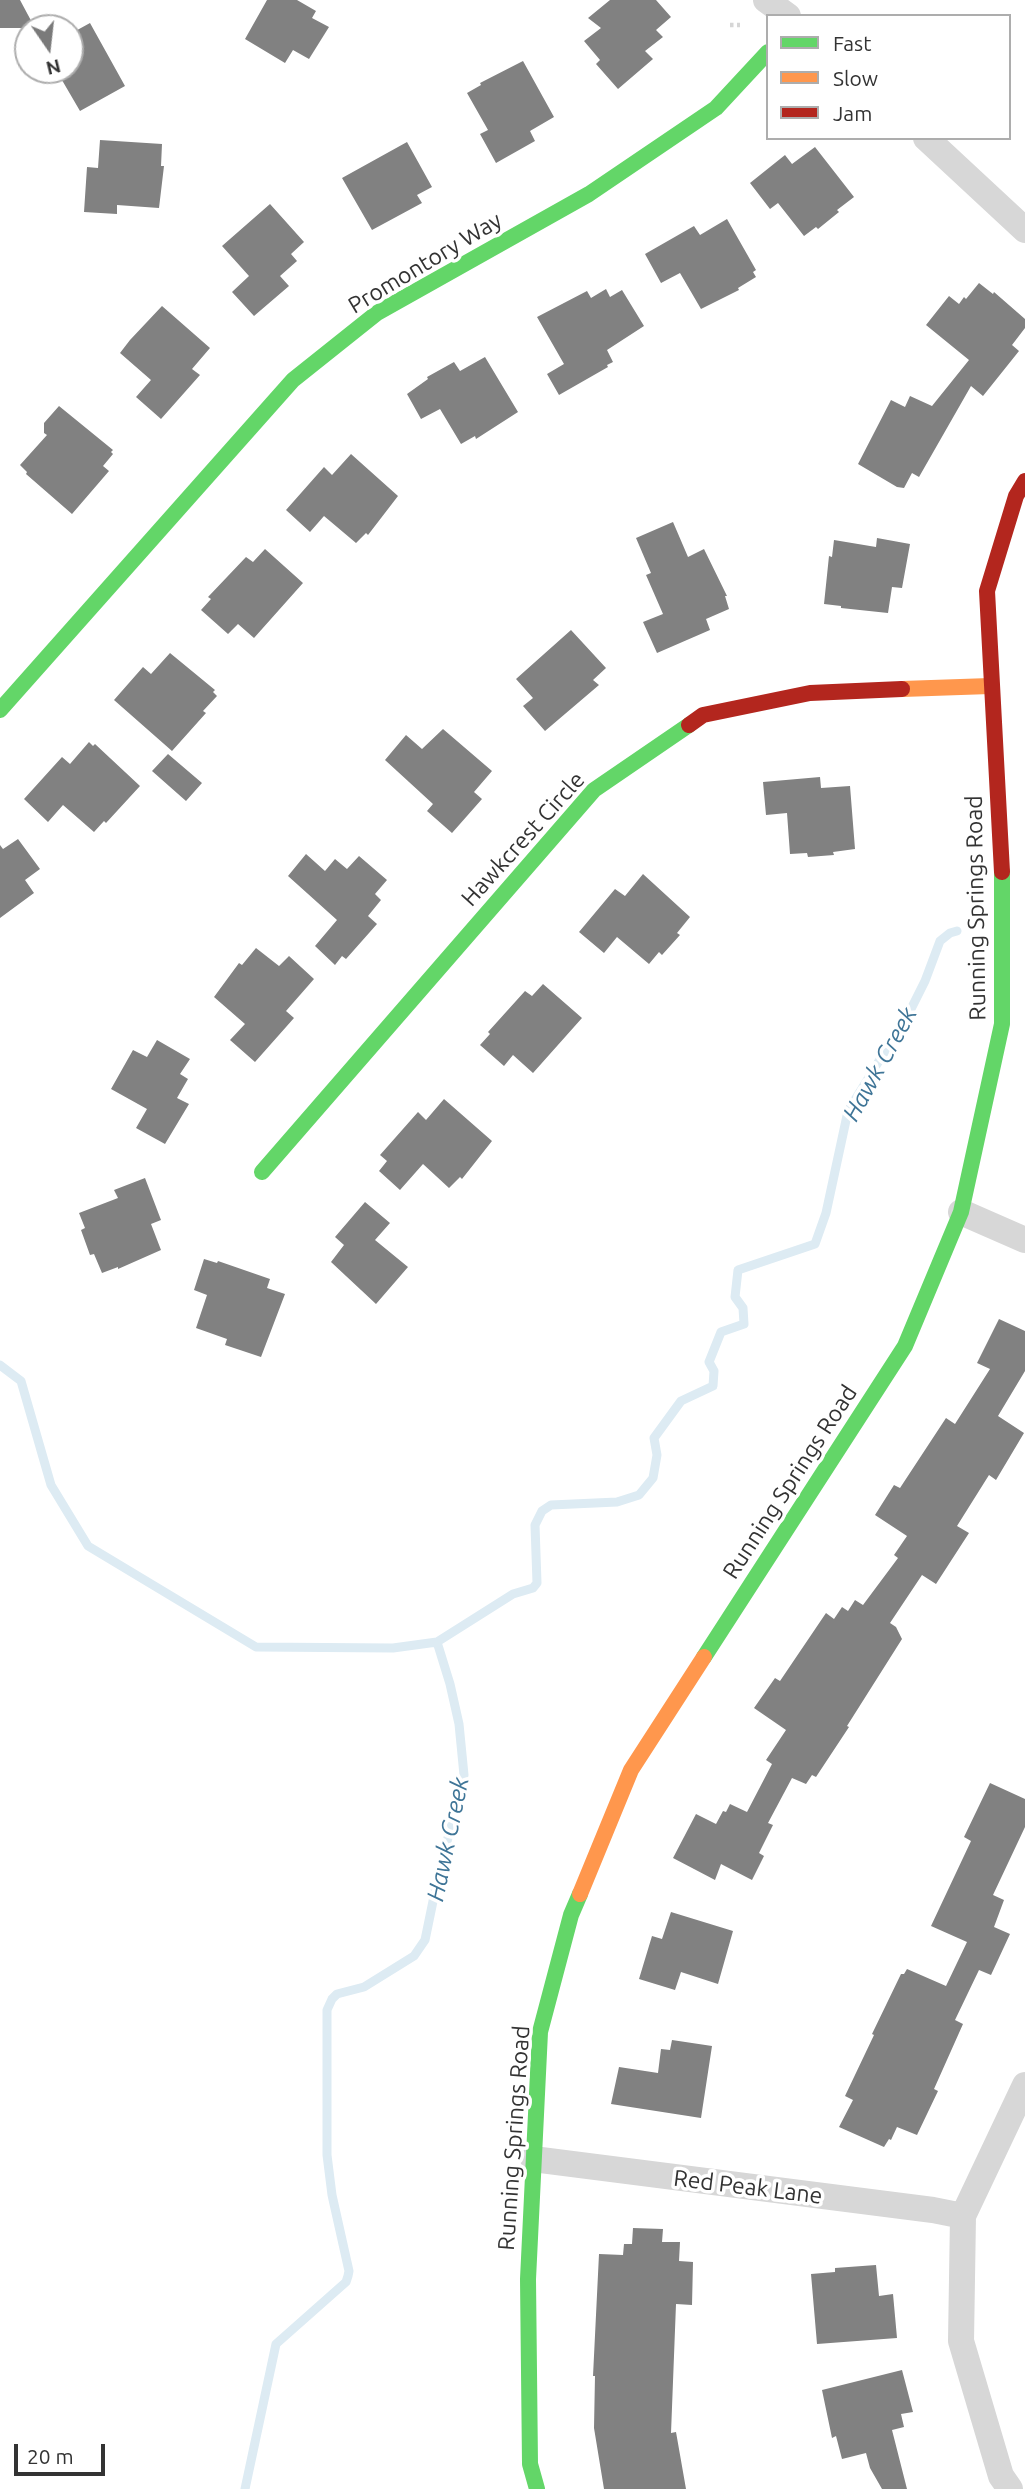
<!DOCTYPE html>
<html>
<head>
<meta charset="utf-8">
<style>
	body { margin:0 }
	#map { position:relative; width:1025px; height:2489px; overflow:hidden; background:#fff; font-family:Ubuntu,sans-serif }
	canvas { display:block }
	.legend { position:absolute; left:766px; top:14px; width:245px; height:126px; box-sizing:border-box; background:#fff; border:2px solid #adadad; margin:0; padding:9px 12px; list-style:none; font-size:21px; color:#333 }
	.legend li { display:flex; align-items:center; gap:14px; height:35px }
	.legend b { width:35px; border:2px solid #adadad }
	.north { position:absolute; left:14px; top:14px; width:70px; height:70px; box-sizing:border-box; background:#fff; border:2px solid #adadad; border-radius:50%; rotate:166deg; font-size:19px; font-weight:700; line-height:28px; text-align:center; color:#333 }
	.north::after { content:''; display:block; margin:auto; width:24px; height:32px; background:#7a7a7a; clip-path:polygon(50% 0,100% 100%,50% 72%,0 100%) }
	.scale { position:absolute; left:14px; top:2444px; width:91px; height:32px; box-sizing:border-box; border:4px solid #333; border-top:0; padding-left:9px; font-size:21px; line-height:24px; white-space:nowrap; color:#333; -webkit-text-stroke:5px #fff; paint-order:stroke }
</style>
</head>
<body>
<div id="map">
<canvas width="1025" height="2489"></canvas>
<ul class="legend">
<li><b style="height:9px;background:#63d668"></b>Fast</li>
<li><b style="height:9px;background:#ff974d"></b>Slow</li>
<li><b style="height:9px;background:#b3261e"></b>Jam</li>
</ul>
<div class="north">N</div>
<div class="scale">20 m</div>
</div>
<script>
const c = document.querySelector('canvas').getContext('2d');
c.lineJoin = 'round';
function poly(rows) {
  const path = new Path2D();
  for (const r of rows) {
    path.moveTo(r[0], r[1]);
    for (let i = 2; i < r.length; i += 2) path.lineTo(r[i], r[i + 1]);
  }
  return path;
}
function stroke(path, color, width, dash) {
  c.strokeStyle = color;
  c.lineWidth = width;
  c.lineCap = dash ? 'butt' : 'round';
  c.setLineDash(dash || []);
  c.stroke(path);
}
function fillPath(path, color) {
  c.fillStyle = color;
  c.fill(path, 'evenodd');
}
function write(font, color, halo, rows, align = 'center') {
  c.font = font + ' Ubuntu,sans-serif';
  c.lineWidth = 7;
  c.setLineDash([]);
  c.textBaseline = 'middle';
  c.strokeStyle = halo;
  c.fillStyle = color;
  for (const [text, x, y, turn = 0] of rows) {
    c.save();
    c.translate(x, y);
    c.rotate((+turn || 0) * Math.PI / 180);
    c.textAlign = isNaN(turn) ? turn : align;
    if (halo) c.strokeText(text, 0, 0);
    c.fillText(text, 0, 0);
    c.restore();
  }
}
stroke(poly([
	[0,1365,21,1381,51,1485,88,1546,256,1647,393,1648,437,1642],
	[245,2489,276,2344,346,2282,348,2276,349,2271,332,2195,327,2155,327,2010,332,1999,337,1994,364,1987,414,1956,425,1940,438,1877,464,1775,459,1724,450,1684,437,1642,513,1594,533,1588,537,1583,535,1525,542,1511,551,1505,617,1502,639,1495,653,1478,657,1455,654,1438,681,1401,713,1386,714,1371,709,1362,721,1332,744,1324,743,1308,735,1297,738,1270,815,1244,826,1213,848,1111,910,1011,925,981,940,941,950,933,957,931]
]), '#ddebf3', 9);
fillPath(poly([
	[0,0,20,0,35,28,0,28],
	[267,0,297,0,316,11,312,18,329,27,309,59,293,50,285,63,245,39],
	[610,0,656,0,671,17,656,30,663,37,645,51,653,59,618,89,596,64,600,60,584,41,601,28,588,18],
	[90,23,125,86,80,111,59,75,51,80,46,70,70,70,70,34],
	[523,61,554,117,530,131,535,141,496,163,480,134,488,130,467,93,481,85,480,83],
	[100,140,162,144,161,166,164,166,159,208,117,205,117,214,84,212,87,167,98,168],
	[407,142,432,187,417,195,422,203,372,230,342,178],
	[815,147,854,197,837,210,839,212,818,229,816,227,804,236,778,203,770,209,750,183,785,155,792,164],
	[270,204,304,242,291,254,297,261,280,276,289,286,254,316,232,292,249,276,222,246],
	[727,219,756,270,753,272,756,277,738,288,739,290,701,309,680,273,661,283,645,254,694,226,700,235],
	[979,283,993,294,994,292,1025,319,1025,328,1012,345,1019,351,983,396,971,386,919,477,912,473,904,488,897,487,858,464,891,400,905,407,910,396,932,406,969,360,926,325,949,296,959,304,964,297,966,299],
	[606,289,610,297,622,290,644,326,607,350,613,362,607,365,608,367,559,395,547,374,564,364,537,317,587,291,591,298],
	[162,306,210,348,192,369,200,375,161,419,136,397,151,380,120,353,130,340],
	[485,357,518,412,476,439,475,436,461,444,440,409,421,419,407,394,428,379,427,377,454,362,460,371],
	[59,406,113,450,111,452,113,454,103,466,109,471,72,514,26,474,27,472,20,465,47,435,44,433,44,423],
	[351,454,398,496,368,535,366,533,356,543,324,516,310,532,286,510,324,467,332,475],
	[673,522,688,557,704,549,727,596,725,596,729,609,706,619,710,630,657,653,643,622,663,614,646,575,651,573,636,538],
	[877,538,910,544,902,588,892,587,888,613,841,608,841,606,824,604,829,556,832,557,834,540,876,547],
	[265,549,303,583,254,638,238,624,228,634,201,610,211,599,208,597,246,557,253,562],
	[571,630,606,668,593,680,599,685,545,731,523,706,533,698,516,679],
	[170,653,215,690,213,692,217,696,203,711,206,713,172,751,114,700,143,667,151,674],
	[443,729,492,771,474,792,482,799,452,833,427,811,433,804,385,760,406,735,422,749],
	[89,742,93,746,95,744,140,786,106,823,104,821,94,832,63,805,48,822,24,799,62,757,70,764],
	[168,754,202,783,186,801,152,771],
	[820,777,821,788,850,786,855,849,833,852,834,855,808,857,807,853,790,854,787,813,766,815,763,782],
	[18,839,40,869,25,880,34,893,0,918,0,845,3,849],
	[306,854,325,871,335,859,347,869,359,856,387,880,375,894,381,900,368,916,377,924,346,959,342,956,335,965,315,946,337,920,288,876],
	[643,874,690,917,677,933,680,935,662,955,659,952,649,964,617,937,604,953,579,932,615,889,625,896],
	[256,948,279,966,289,956,314,979,286,1011,294,1018,255,1062,230,1040,245,1024,214,997,239,963,242,965],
	[543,984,582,1018,533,1073,513,1055,504,1066,480,1045,490,1034,488,1032,525,991,532,996],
	[157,1040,190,1059,180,1074,188,1079,177,1098,189,1104,165,1144,136,1128,147,1109,111,1089,133,1050,147,1057],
	[444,1099,492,1141,462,1179,460,1177,449,1188,423,1164,400,1190,379,1171,387,1161,380,1155,418,1112,426,1120],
	[145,1178,161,1220,151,1224,161,1250,118,1269,118,1267,102,1273,94,1254,90,1255,81,1230,85,1228,79,1213,118,1198,114,1190],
	[365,1202,390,1223,375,1240,408,1267,376,1304,331,1262,344,1245,335,1237],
	[204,1259,217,1263,218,1261,270,1279,267,1288,285,1294,261,1357,225,1345,227,1339,196,1328,207,1295,194,1290],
	[999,1319,1025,1331,1025,1371,998,1416,1024,1433,996,1480,989,1475,957,1526,969,1533,936,1584,922,1575,890,1623,896,1627,902,1639,847,1726,849,1727,816,1777,812,1775,806,1784,792,1778,768,1823,773,1825,759,1853,764,1856,752,1880,721,1864,715,1880,673,1858,696,1814,716,1824,723,1811,726,1812,730,1804,747,1812,772,1764,766,1760,786,1730,754,1708,775,1678,780,1681,826,1613,834,1619,842,1607,848,1611,855,1600,863,1605,898,1558,894,1555,907,1536,875,1515,894,1485,900,1488,946,1418,955,1424,990,1369,977,1363],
	[990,1783,1025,1799,1025,1827,993,1895,1004,1900,994,1927,1010,1934,991,1975,979,1970,955,2020,963,2024,934,2089,938,2091,917,2135,897,2127,891,2140,889,2139,884,2147,839,2127,853,2100,845,2096,874,2035,872,2034,901,1974,904,1974,907,1969,946,1986,967,1942,931,1926,971,1841,964,1837],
	[671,1912,733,1931,718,1984,681,1972,675,1990,639,1979,652,1936,662,1939],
	[672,2040,712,2046,701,2118,611,2104,619,2067,658,2073,661,2049,670,2050],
	[633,2228,663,2229,662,2242,680,2242,679,2261,693,2262,692,2305,676,2304,671,2433,676,2432,686,2489,604,2489,594,2428,595,2376,593,2376,599,2254,623,2255,624,2244,632,2244],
	[876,2265,879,2296,893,2294,897,2338,817,2344,811,2274,835,2272,835,2268],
	[902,2370,913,2412,901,2414,904,2427,892,2430,907,2489,882,2489,870,2468,866,2453,842,2459,836,2436,832,2438,822,2390]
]), '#818181');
stroke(poly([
	[730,25,740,25]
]), '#d6d6d6', 4.5, [3.5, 3.5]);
stroke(poly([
	[766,0,788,16],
	[926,138,1025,230],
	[961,1212,1025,1240],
	[533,2159,933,2210,963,2216],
	[1010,2489,1001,2476,961,2341,963,2216,1025,2085]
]), '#d7d7d7', 26);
stroke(poly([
	[0,710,293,380,377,313,589,194,716,108,768,52],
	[262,1172,594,790,689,725],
	[704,1657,905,1346,961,1212,1002,1024,1002,872],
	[537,2489,530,2464,528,2279,540,2032,571,1915,580,1894]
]), '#63d668', 16);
stroke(poly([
	[902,689,990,686],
	[580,1894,631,1770,704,1657]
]), '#ff974d', 16);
stroke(poly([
	[689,725,703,715,810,693,902,689],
	[1002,872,987,591,1016,496,1025,481]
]), '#b3261e', 16);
write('23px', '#333', '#fff', [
	["Promontory Way",425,263,-31],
	["Hawkcrest Circle",523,839,-48],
	["Running Springs Road",976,908,-91],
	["Running Springs Road",790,1482,-57],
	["Running Springs Road",514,2138,-86],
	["Red Peak Lane",748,2187,7]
]);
write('italic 24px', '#3f7597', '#fff', [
	["Hawk Creek",880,1064,-61],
	["Hawk Creek",448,1839,-78]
]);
</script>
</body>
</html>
